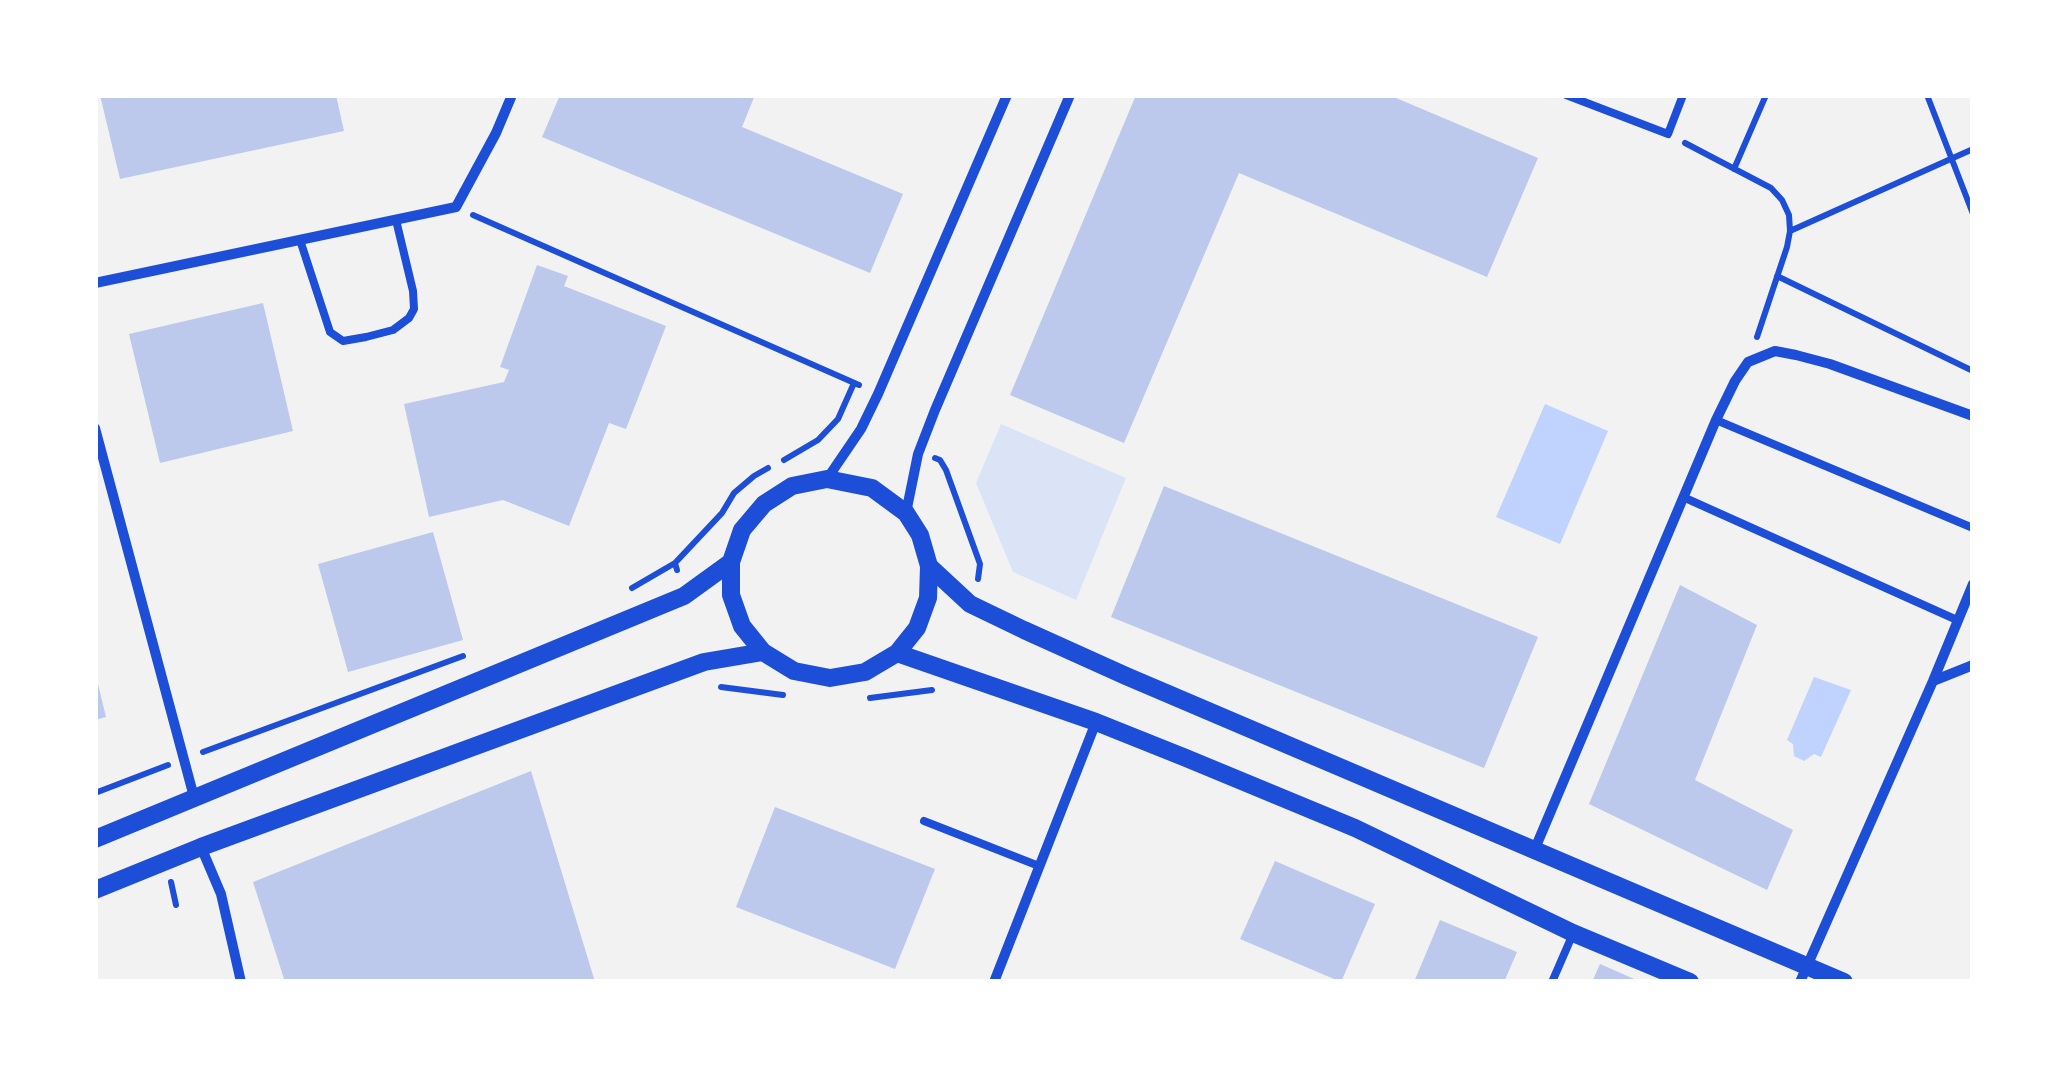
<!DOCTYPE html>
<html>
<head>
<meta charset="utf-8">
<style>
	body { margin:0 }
	#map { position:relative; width:2068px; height:1077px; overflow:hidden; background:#f2f2f2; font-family:"Roboto Condensed",sans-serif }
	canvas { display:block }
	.frame { position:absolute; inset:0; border:98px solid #fff; pointer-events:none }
</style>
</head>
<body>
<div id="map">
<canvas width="2068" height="1077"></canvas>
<div class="frame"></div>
</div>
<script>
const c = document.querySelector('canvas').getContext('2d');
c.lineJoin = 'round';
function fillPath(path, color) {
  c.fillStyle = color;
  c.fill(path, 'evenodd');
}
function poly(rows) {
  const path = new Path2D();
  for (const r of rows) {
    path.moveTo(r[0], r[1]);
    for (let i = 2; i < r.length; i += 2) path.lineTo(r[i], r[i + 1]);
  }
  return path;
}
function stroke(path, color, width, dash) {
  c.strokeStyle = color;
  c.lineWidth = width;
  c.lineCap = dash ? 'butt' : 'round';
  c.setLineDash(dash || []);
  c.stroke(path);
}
fillPath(poly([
	[1001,424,1126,478,1076,600,1013,572,976,483]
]), '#dbe4f7');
fillPath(poly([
	[1545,404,1608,431,1560,544,1496,517],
	[1814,677,1851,690,1821,757,1814,754,1804,761,1794,756,1793,744,1787,740]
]), '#bfd3fe');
fillPath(poly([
	[100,95,336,95,344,131,120,179],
	[560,95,755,95,742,127,903,194,870,273,542,137],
	[1136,95,1389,95,1538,158,1487,277,1239,173,1124,443,1010,395],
	[537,265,568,276,564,286,666,326,626,429,609,423,569,526,503,500,429,517,404,404,504,382,509,370,500,367],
	[263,303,293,431,160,463,129,334],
	[1164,486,1538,637,1484,768,1111,617],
	[433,532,463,640,348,672,318,564],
	[1680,585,1757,625,1695,780,1793,830,1767,890,1589,804],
	[96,676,106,717,95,720,95,677],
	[531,771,595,982,285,982,253,882],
	[775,807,935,869,895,969,736,907],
	[1275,861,1375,904,1341,982,1240,939],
	[1440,920,1517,952,1504,982,1414,982],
	[1600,964,1641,982,1592,982]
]), '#bdc9ec');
stroke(poly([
	[1927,95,1973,214],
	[1685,143,1771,188,1782,200,1789,215,1790,231,1787,247,1757,337],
	[1734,169,1766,95],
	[473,215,859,385],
	[1790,231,1973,149],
	[1777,276,1973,371],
	[838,419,854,383],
	[935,458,940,460,946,470,980,564,978,579],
	[784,460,818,440,838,419],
	[675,563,722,513,734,493,754,476,768,468],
	[632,588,675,563,677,570],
	[721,687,783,695],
	[870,698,932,690],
	[203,752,463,656],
	[95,793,168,765],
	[171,882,176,905]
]), '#1d4ed8', 6);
stroke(poly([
	[1566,95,1668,134,1683,95],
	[300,240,330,332,343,341,366,337,393,330,409,318,414,309,413,291,396,220],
	[1716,420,1973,528],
	[1683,497,1957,620],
	[924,821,1039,866],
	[1552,982,1572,936]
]), '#1d4ed8', 8);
stroke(poly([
	[95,283,456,207,496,133,512,95],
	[95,428,194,797],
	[827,479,861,429,878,394,1007,95],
	[906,513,918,454,935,410,1070,95],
	[1933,681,1973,665],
	[201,847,221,894,241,982],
	[1534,851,1716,420,1735,381,1748,362,1775,351,1796,355,1830,364,1973,416],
	[994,982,1096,722],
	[1800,982,1933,681,1973,584]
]), '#1d4ed8', 10);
stroke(poly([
	[929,566,970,604,1024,630,1126,676,1844,982],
	[897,653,1096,722,1186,758,1355,828,1573,933,1690,982],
	[95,839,684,596,731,562],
	[95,890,201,847,704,662,763,652,794,671,830,678,865,672,897,653,917,628,928,598,929,566,920,535,906,513,872,488,827,479,792,486,764,504,742,530,731,562,731,595,742,626,763,652]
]), '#1d4ed8', 18);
</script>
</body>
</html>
